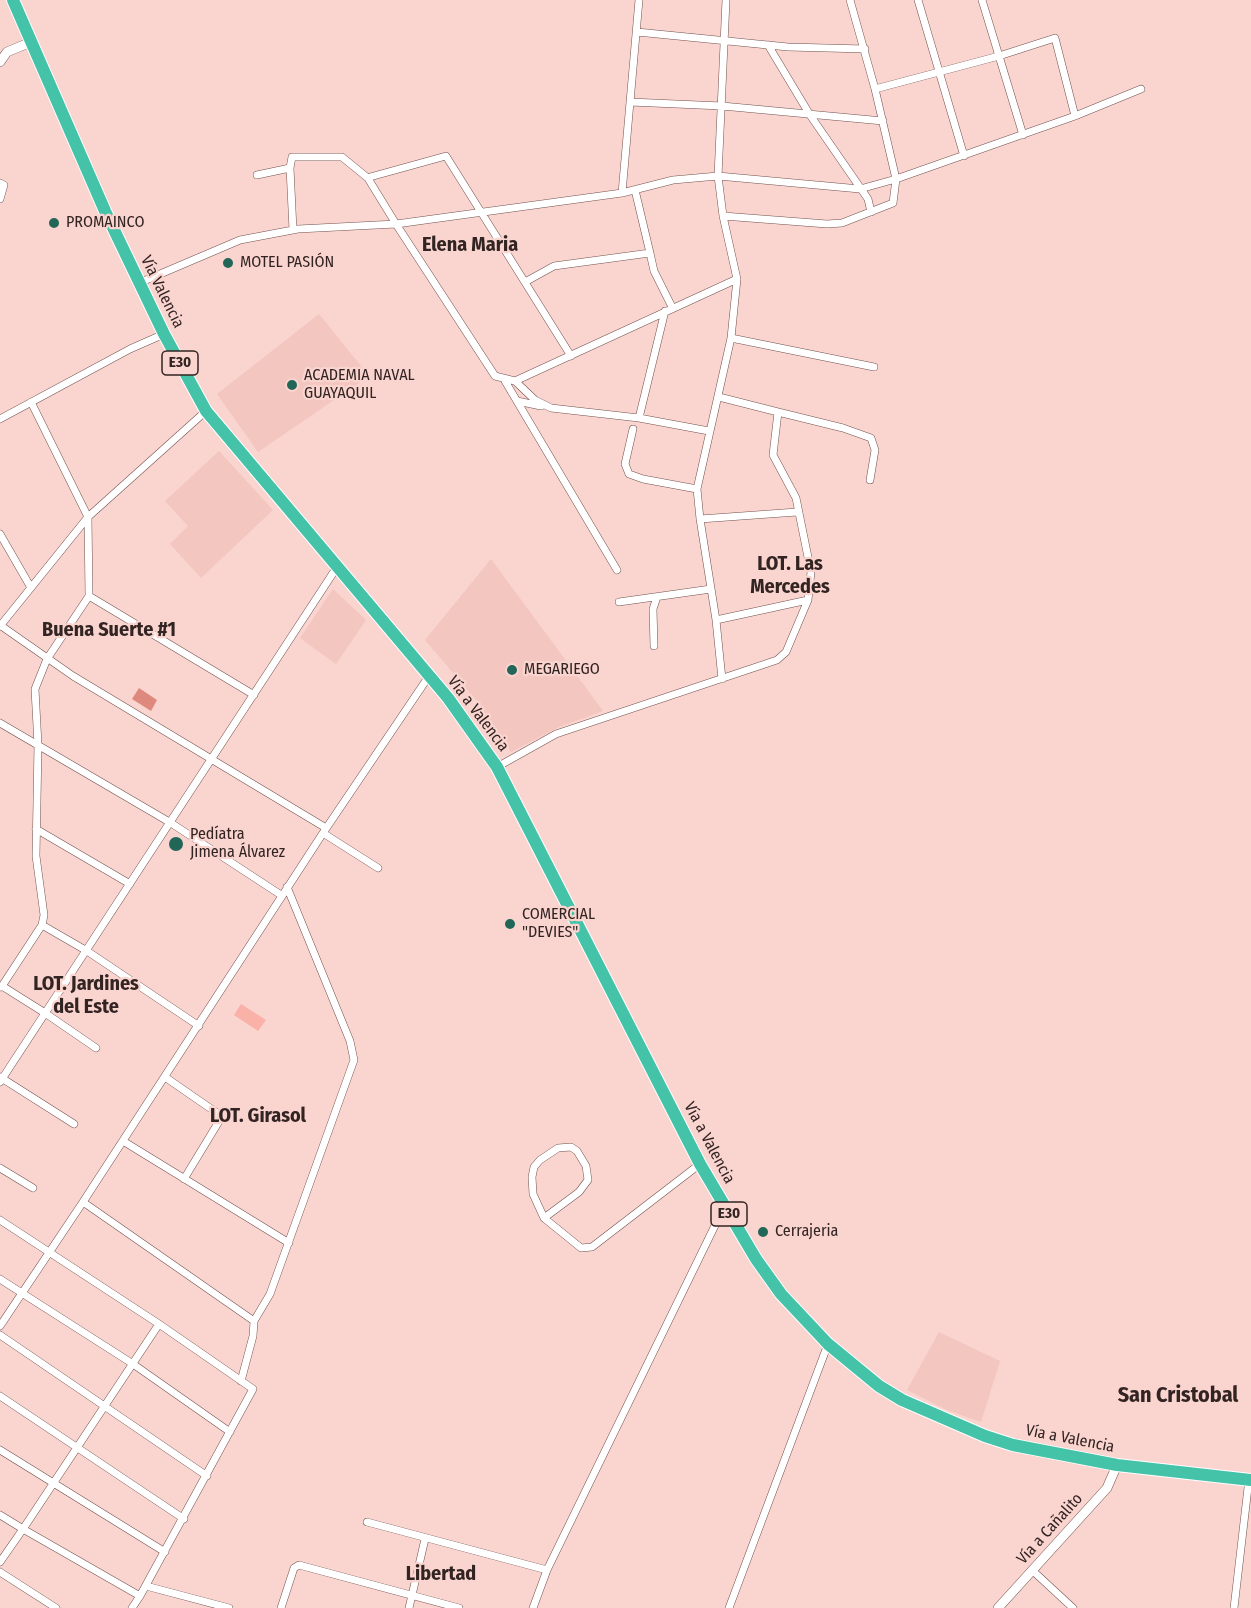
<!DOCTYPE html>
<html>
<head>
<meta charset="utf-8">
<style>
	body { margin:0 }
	canvas { display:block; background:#fad4cf }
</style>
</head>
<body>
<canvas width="1251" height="1608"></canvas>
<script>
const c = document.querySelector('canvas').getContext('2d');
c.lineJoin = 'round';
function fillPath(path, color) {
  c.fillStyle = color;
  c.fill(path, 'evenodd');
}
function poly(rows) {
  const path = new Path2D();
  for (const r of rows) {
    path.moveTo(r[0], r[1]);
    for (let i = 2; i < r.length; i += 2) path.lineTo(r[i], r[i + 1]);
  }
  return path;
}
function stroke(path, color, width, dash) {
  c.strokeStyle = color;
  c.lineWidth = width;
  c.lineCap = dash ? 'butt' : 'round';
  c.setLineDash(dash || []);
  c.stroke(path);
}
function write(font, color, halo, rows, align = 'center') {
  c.font = font + ' "Fira Sans Condensed",sans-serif';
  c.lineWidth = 4.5;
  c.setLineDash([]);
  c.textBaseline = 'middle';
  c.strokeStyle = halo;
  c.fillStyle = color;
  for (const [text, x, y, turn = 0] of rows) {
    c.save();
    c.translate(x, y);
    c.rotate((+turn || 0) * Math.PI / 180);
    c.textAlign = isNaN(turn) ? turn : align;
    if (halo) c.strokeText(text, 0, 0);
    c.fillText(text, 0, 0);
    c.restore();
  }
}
fillPath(poly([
	[319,314,369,376,258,452,217,394],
	[219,451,273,510,201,578,170,544,188,526,165,501],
	[491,559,603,711,559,727,511,752,477,701,425,640],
	[333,589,366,620,336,664,300,638],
	[939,1332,1000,1361,981,1422,947,1410,907,1390]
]), '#f3c6bf');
fillPath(poly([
	[241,1004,266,1020,258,1031,234,1015]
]), '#fab1a8');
fillPath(poly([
	[139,688,157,700,151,711,132,699]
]), '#df897e');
const street = poly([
	[726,0,718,176,723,216,737,279],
	[918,0,964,156],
	[637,32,788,47,865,49],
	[768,45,810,115,868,199,871,212],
	[875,89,999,56,982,0],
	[630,102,722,106,883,121],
	[1023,135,999,56,1055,38,1075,116],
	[290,168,293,230],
	[257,175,290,168,292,157,342,157,369,179],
	[0,183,4,185,0,199],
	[622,193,639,0],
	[723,216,827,224,842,223,893,203,896,179,1075,116,1141,89],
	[650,253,654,271,672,307],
	[525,282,554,266,650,253,635,190],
	[139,283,240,240,298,229,396,224,622,193,673,180,718,176,860,189,896,179,875,89,850,0],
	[731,338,874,367],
	[505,381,617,570],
	[515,381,495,376,396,224,369,180,370,177,446,156,571,356],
	[719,397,778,412],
	[517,401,541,406],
	[31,402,88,517,206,411],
	[639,418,665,311],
	[0,419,130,349,164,334],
	[633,429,625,464,629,474,643,479,697,489],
	[700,519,697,489,731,338,737,279,515,381,535,400,551,408,639,418,709,431],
	[0,534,30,586],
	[89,596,254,695],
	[619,602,711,589],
	[716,620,700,519,797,512],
	[0,625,73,676,326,828],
	[0,626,88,517],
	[654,646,653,609,657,597],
	[722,679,716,620,808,600],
	[0,723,171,823,281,895],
	[497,767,556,734,777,660,786,652,808,600,811,572,796,498,773,455,778,412,843,428,871,438,875,450,870,480],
	[36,829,130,884],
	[378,868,323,833,429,676],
	[42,925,87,951,199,1026],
	[2,986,42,925,44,915,36,856,38,745,35,689,47,659,89,596,88,517],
	[1,987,2,986,45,1013,96,1048],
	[0,1077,74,1124],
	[165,1077,220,1115,218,1123,184,1179],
	[0,1082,337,567],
	[123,1141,289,1243],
	[0,1168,33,1188],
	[544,1218,579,1192,588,1180,586,1166,577,1151,571,1147,558,1148,540,1160,534,1167,532,1177,533,1194,544,1218,581,1248,592,1247,700,1164],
	[0,1220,159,1324,23,1529,0,1515],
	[0,1279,133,1364,230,1432],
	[254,1321,83,1202,323,833],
	[0,1326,83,1202],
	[0,1335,207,1476],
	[241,1381,253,1336,254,1321,270,1294,354,1060,350,1041,287,887],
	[0,1396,184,1519],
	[0,1450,165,1552],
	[367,1522,547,1570],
	[0,1562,23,1529,140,1596,253,1389,159,1324],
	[1033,1571,1073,1608],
	[0,1572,56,1608],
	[146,1586,229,1608],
	[132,1608,140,1596],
	[281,1608,294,1568,299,1565,459,1608],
	[409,1608,425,1539],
	[533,1608,547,1570,724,1207],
	[729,1608,828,1344],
	[1234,1608,1249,1479]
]);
const secondary = poly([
	[0,62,7,52,31,42],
	[998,1608,1107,1488,1117,1465]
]);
const highway = poly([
	[13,0,105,211,164,334,206,411,448,698,497,767,700,1164,756,1259,781,1294,828,1344,879,1386,902,1400,985,1436,1013,1445,1117,1465,1251,1480]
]);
stroke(street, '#72524e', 8);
stroke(secondary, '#72524e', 10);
stroke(highway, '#fff', 14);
stroke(street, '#fff', 7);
stroke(secondary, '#fff', 9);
stroke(highway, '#44c3a9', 12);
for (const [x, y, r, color] of [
	[54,223,6,"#226658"],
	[228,263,6,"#226658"],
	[292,385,6,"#226658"],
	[512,670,6,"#226658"],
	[176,844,8,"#226658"],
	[510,924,6,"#226658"],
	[763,1232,6,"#226658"]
]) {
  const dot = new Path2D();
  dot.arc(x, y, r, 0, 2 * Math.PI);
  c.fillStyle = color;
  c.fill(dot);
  stroke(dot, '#fad4cf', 2);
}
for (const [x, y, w] of [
	[180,363,36],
	[729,1214,36]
]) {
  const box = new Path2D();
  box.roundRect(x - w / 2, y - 12, w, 24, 4.5);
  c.fillStyle = '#fad4cf';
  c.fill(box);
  stroke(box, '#322422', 1.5);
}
write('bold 15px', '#322422', null, [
	["E30",180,363],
	["E30",729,1214]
]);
write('16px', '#322422', '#fad4cf', [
	["PROMAINCO",66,223],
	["MOTEL PASIÓN",240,263],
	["ACADEMIA NAVAL",304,376],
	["GUAYAQUIL",304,394],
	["MEGARIEGO",524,670],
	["Pedíatra",190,835],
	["Jimena Álvarez",190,853],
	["COMERCIAL",522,915],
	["\"DEVIES\"",522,933],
	["Cerrajeria",775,1232]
], 'left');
write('16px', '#322422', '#fad4cf', [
	["Vía Valencia",162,292,64],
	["Vía a Valencia",478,714,53],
	["Vía a Valencia",709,1143,62],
	["Vía a Valencia",1070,1439,11],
	["Vía a Cañalito",1050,1529,-48]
]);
write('bold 20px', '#322422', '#fad4cf', [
	["Elena Maria",470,245],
	["LOT. Las",790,564],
	["Mercedes",790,587],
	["Buena Suerte #1",109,630],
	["LOT. Jardines",86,984],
	["del Este",86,1007],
	["LOT. Girasol",258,1116],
	["Libertad",441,1574]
]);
write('bold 22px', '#322422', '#fad4cf', [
	["San Cristobal",1178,1396]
]);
</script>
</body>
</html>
